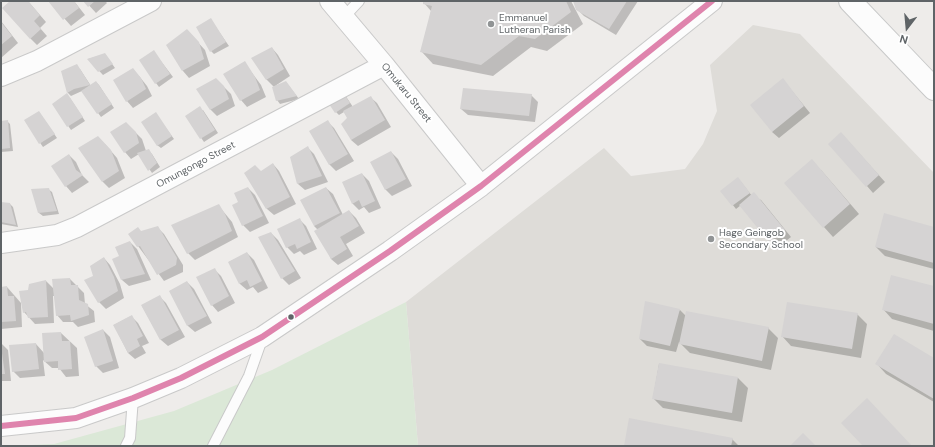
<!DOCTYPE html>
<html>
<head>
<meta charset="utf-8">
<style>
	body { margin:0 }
	#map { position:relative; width:935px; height:447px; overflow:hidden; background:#eeecea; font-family:"DM Sans",sans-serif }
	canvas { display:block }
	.frame { position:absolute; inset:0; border:2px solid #5f6467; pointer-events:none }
	.north { position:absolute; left:887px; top:8px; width:40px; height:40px; -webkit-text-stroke:3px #fff; paint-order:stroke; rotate:196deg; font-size:11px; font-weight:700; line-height:16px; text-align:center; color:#5f6467 }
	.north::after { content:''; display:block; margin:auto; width:14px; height:18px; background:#5f6467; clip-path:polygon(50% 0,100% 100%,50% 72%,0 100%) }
</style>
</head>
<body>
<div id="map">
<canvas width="935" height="447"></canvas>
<div class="frame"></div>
<div class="north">N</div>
</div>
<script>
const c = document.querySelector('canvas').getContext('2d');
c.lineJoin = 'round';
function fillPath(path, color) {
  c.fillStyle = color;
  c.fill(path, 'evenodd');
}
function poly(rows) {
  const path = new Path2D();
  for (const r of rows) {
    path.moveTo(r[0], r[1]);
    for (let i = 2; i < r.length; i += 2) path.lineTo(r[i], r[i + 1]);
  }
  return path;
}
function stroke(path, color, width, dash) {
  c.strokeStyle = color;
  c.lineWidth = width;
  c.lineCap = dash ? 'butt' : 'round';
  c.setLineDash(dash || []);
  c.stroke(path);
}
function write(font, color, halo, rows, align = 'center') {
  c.font = font + ' "DM Sans",sans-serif';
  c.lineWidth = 4;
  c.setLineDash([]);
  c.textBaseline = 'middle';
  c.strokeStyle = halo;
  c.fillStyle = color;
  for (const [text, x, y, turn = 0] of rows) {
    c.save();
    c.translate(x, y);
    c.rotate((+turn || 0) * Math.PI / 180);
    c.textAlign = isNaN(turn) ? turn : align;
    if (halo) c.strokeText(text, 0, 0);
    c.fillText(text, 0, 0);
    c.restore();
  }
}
fillPath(poly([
	[753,25,800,34,934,173,934,446,418,446,406,302,604,148,631,176,685,169,703,144,717,111,710,65]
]), '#dedcd8');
fillPath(poly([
	[406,302,418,446,8,446,54,444,174,411,272,370]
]), '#dbe8d7');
fillPath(poly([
	[11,1,28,1,46,22,40,28,47,36,37,45,30,38],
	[49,1,74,1,85,15,71,26],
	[85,1,105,1,107,3,96,13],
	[424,1,571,1,583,24,547,51,531,47,493,76,433,64,422,52,431,11,424,3],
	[574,1,638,1,616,35,584,16,577,9],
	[211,20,229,46,214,54,211,51],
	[1,21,18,43,1,58],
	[193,37,205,50,210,66,189,78,183,71,167,45],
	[272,48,278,55,290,76,275,86,286,82,299,99,280,104,277,100,274,87,266,79],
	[154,52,173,77,159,87,156,83],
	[105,54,115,68,103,75,88,59],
	[244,62,261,85,266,97,247,107,241,100],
	[80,69,91,86,96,82,99,85,114,108,101,117,82,91,71,96,68,93,63,72],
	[139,76,147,86,152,96,133,108,127,101],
	[216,79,231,94,235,106,217,116,210,109],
	[783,80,810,113,779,138,772,132],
	[345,95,353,107,370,97,377,103,391,127,358,146,351,140,348,118,344,112,339,115,336,112],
	[531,95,538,102,535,122,468,115,461,109],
	[70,98,85,121,71,130,53,104],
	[203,110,218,133,204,142,186,116],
	[39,112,57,138,43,147,25,121],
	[156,114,174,139,161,148,157,145],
	[7,121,10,124,13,151,1,152,1,122],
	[327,121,334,128,354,161,336,171,329,164],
	[126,123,142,139,146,151,148,150,152,154,160,167,152,173,139,154,131,159,125,152],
	[847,140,885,182,873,193,867,186],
	[105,144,117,158,125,178,109,188,102,181],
	[308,148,314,154,328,182,305,190,298,184],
	[391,152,398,159,412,186,392,196,385,189],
	[69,155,76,162,82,175,89,182,72,193,66,186],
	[273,164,279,171,296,204,274,215,267,209,245,173,261,172],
	[821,170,859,214,833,237,824,227],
	[362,174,369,181,381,208,369,213,364,207,359,210,352,203],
	[741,182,752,196,761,200,791,237,777,248,741,205,736,209,722,191],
	[248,188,255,195,269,223,250,232,243,225],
	[326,188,333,194,343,215,349,211,356,218,365,233,346,244,353,256,338,265,331,259,318,230,314,226],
	[48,189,52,192,59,214,43,216,39,213,33,190],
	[1,203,10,204,13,207,18,227,1,224],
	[218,205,232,222,238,237,195,260,188,253],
	[299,219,306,226,317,249,304,255,300,251,294,254,287,247],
	[157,227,164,234,183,265,183,272,164,281,138,246,141,232],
	[934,228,934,269,885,256,876,247],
	[271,233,278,240,301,278,289,285,282,278],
	[130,242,137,249,151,280,129,286,122,280,121,256],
	[247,253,254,260,268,288,258,293,253,287,247,290,240,284,229,262],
	[104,258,110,265,120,284,124,298,106,309,99,302,94,276],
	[214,269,221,276,235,303,218,312,212,305],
	[70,279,84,293,85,304,94,311,95,322,78,327,73,322,63,322,57,315,55,296,53,296,54,323,35,324,24,312,29,291,46,281,54,289],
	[187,282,194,289,212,323,195,332,188,326,170,291],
	[7,287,21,303,22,327,1,329,1,288],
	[934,287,934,331,892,319,883,309],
	[160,297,166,303,185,337,168,346,161,340,142,306],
	[680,310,686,316,768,328,778,338,771,370,690,353,679,342,676,352,647,346,640,339],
	[857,314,867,324,861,358,791,346,782,336],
	[131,316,138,323,149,343,142,346,146,353,135,359,128,353,114,325],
	[103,330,110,337,119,368,103,373,96,366],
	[61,333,77,348,79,376,66,377,59,368,52,368,43,360,45,376,20,378,13,371,36,344,44,353],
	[1,343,8,350,11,381,1,381],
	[934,359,934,402,886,374,877,364],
	[659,364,738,378,748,388,742,422,663,408,653,398],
	[732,439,739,446,625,446]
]), '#0003');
fillPath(poly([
	[10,1,28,1,40,15,34,21,41,29,30,39,2,8],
	[48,1,74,1,79,8,63,20],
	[83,1,95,1,88,7],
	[423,1,566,1,571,12,535,39,519,36,481,65,420,52,432,6,423,4],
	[573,1,627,1,609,29,576,10],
	[211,18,226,42,210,52,196,27],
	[1,22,12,36,1,45],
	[187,29,199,42,204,59,182,71,166,45],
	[272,47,284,69,266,80,251,58],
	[154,50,170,74,155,84,139,60],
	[105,53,113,64,98,72,87,59],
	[245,61,255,77,260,90,240,101,223,74],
	[77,64,90,85,74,89,67,93,61,71],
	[133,68,141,78,146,89,126,102,113,80],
	[216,78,224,86,229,99,210,110,196,89],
	[783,78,804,106,772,132,750,105],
	[96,81,112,104,97,114,81,91],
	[286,81,297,96,276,101,272,87],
	[463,88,532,94,529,116,460,109],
	[342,91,350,103,335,113,327,101],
	[67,93,83,117,67,127,52,104],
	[371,96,385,120,351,140,341,124,347,118,343,111],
	[200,106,215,130,200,139,185,116],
	[39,111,55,134,39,144,24,120],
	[156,112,172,136,157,146,141,122],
	[8,120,10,148,1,149,1,121],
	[328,120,348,154,329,165,309,131],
	[126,122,136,132,139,143,124,153,110,132],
	[841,132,879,175,866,187,828,144],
	[98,136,111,150,119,171,102,182,78,148],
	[308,146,322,176,297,184,290,157],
	[149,149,157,163,148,171,137,153],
	[391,151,406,179,385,190,370,162],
	[69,154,76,170,83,175,65,187,51,166],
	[812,159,850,204,823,228,784,183],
	[273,163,290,197,266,209,244,173,255,165,261,171],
	[362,173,375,201,362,207,359,200,352,204,342,182],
	[738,177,750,193,732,206,720,191],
	[248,187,263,216,242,226,232,205,238,202,234,193],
	[326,187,340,213,314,226,300,200],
	[49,188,57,211,38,213,31,189],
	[754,192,785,230,769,242,739,205],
	[1,202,10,203,16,225,1,222],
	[219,204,225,214,232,231,187,254,171,225],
	[349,210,359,226,340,237,347,249,331,259,314,231],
	[884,213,934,227,934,263,875,247],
	[300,218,311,242,297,249,295,244,286,248,277,229],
	[158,226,177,258,176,265,157,275,140,246,137,247,128,234,138,227,141,231],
	[271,232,295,271,281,279,258,237],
	[130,241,145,274,121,280,112,259,119,256,115,247],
	[247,252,262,281,250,287,247,280,239,284,228,262],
	[104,257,114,277,118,291,98,303,84,280,93,276,90,266],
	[215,268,229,296,211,306,196,277],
	[891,275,934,286,934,324,882,310],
	[70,278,71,285,78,285,79,300,88,304,89,315,71,321,70,315,56,316,52,279],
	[46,280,48,317,28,318,26,312,23,313,19,291,28,290,29,284],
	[187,281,207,316,187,326,169,291],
	[7,286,8,296,14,296,16,321,1,322,1,287],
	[160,295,179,330,160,340,141,305],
	[645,301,680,309,670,346,639,339],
	[787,302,858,313,852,349,781,337],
	[686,311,769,327,762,361,679,344],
	[132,315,143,336,137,339,140,346,128,353,113,325],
	[103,329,113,361,95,367,84,337],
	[61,332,62,341,70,341,72,369,58,370,58,361,44,362,42,333],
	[894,334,934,358,934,399,875,364],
	[36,343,39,369,12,372,9,345],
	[1,347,5,374,1,374],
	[659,363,738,377,732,413,652,399],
	[867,398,912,446,863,446,841,423],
	[629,418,733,438,731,446,624,446],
	[803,433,816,446,790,446]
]), '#d5d3d3');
const service = poly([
	[344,17,359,1],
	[126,446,130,438,133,398],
	[213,446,249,376,262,339]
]);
const minor = poly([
	[330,1,384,65,481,186],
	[1,76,37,61,151,1],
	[1,243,57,235,77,227,384,65],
	[1,426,76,418,133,398,181,378,262,337,390,251,481,186,712,1]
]);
const secondary = poly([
	[850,1,934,89]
]);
stroke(service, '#c9c9c9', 12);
stroke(minor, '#c9c9c9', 22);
stroke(secondary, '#c8c9c9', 24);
stroke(service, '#fcfcfc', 10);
stroke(minor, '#fcfcfc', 20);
stroke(secondary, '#fcfcfc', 22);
stroke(poly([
	[1,426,76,418,133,398,181,378,262,337,390,251,481,186,712,1]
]), '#df84ad', 6);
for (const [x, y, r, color] of [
	[491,24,4,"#919495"],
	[711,239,4,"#919495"],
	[291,317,3.5,"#5f6467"]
]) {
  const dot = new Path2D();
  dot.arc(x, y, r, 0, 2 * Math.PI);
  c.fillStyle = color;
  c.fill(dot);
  stroke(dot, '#fff', 1.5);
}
write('10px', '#5f6467', '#fff', [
	["Emmanuel",499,18],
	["Lutheran Parish",499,30],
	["Hage Geingob",719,233],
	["Secondary School",719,245]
], 'left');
write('10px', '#5f6467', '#fff', [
	["Omukaru Street",406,93,51],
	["Omungongo Street",196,165,-28]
]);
</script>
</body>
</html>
